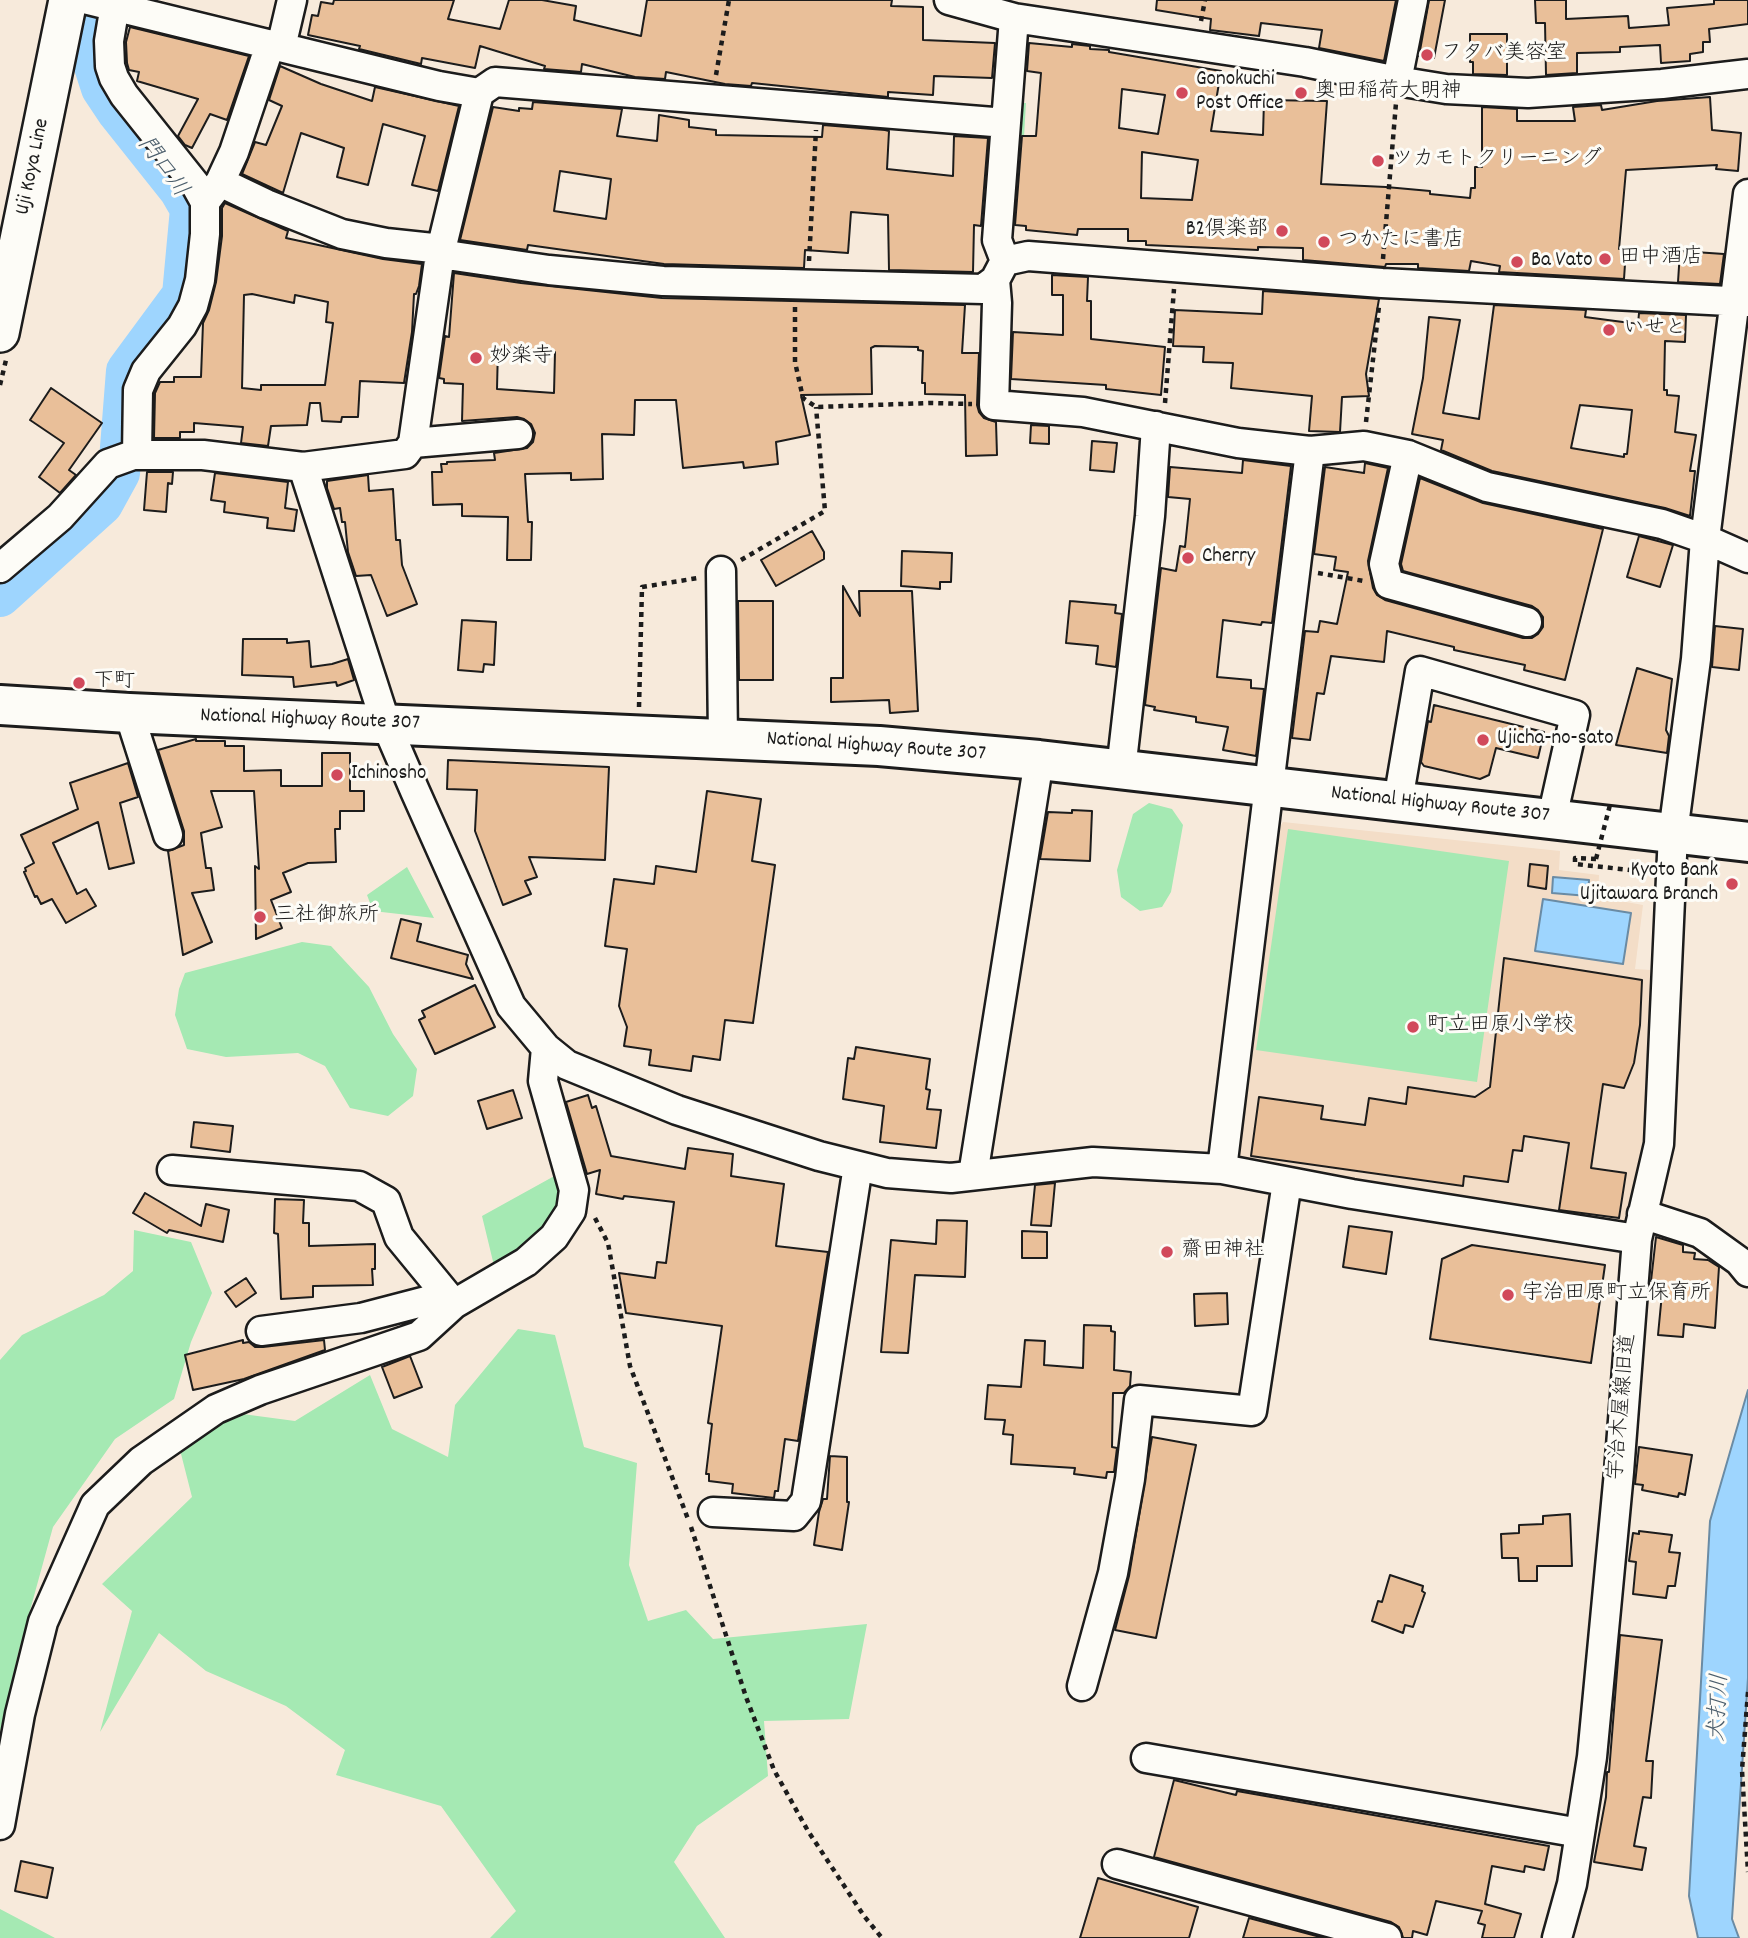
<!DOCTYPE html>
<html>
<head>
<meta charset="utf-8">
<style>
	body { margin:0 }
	canvas { display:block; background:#f7eadb }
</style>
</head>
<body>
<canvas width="1748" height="1938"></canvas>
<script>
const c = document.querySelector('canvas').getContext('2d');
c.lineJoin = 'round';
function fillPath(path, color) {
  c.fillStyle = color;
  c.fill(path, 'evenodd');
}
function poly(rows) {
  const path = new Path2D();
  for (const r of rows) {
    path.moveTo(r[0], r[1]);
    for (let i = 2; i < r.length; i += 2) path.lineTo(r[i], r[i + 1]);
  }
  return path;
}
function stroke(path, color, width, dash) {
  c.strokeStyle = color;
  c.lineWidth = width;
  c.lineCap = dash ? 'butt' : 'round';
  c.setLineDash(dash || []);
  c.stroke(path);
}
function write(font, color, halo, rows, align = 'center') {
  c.font = font + ' Dekko,"Klee One",sans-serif';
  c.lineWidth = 6;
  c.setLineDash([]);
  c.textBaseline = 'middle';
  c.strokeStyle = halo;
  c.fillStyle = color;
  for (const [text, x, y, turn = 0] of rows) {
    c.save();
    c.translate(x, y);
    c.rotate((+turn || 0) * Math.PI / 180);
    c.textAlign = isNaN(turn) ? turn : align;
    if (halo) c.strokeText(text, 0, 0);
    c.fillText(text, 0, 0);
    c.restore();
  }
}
fillPath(poly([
	[1283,822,1560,851,1559,870,1599,875,1598,897,1643,905,1635,969,1651,970,1645,1131,1627,1220,1619,1225,1241,1167,1233,1157,1278,830]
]), '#f3ddc7');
fillPath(poly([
	[1008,102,1026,103,1023,154,1004,151],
	[1149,803,1172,809,1183,825,1171,892,1162,907,1140,911,1121,897,1117,870,1133,814],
	[1288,829,1509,861,1477,1082,1256,1050],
	[407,867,434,918,373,911,367,895],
	[302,942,331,946,369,987,393,1034,417,1069,413,1096,388,1116,350,1108,325,1066,298,1053,226,1057,187,1049,175,1015,179,989,185,973],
	[567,1169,571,1211,497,1278,482,1216],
	[134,1230,191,1242,212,1293,191,1342,174,1399,115,1439,53,1527,18,1654,0,1732,0,1360,22,1335,104,1295,133,1271],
	[518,1329,555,1335,584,1447,637,1463,629,1565,648,1621,686,1610,713,1639,867,1624,849,1719,764,1721,768,1776,697,1826,674,1862,725,1938,490,1938,516,1911,441,1806,336,1775,345,1750,286,1706,206,1671,159,1633,100,1732,132,1611,102,1584,192,1497,179,1446,235,1413,295,1421,370,1375,392,1429,448,1457,455,1405],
	[0,1909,55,1938,0,1938]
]), '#a5e9b3');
const water = poly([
	[1553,877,1589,880,1588,896,1552,893,1553,877],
	[1543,899,1631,913,1623,964,1535,951,1543,899],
	[1748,1390,1748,1678,1732,1919,1739,1938,1698,1938,1689,1896,1710,1521,1748,1390]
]);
fillPath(water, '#9ed5fe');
stroke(water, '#6a8ba4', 2);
stroke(poly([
	[0,596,102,504,119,473,127,371,183,295,191,209,180,190,118,112,102,88,92,57,89,35,92,0]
]), '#9ed5fe', 42);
const building = poly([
	[334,0,454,0,448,19,500,29,509,0,542,0,576,6,574,20,641,36,647,0,892,0,891,6,923,7,923,40,995,43,992,78,934,76,933,95,888,92,888,97,752,83,751,86,725,84,666,72,665,79,635,77,582,64,581,72,544,69,545,66,480,46,475,68,422,58,421,64,359,49,360,46,308,35,312,15,318,16,321,2,333,4,334,0],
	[1157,0,1396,0,1384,61,1319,48,1322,30,1261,23,1259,36,1210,30,1211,19,1156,10,1157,0],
	[1429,0,1445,0,1434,58,1419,56,1429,0],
	[1535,0,1566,0,1566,19,1628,16,1629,28,1669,25,1667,8,1714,4,1714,0,1748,0,1748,24,1709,29,1710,42,1703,42,1703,52,1690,54,1690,61,1661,63,1660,45,1620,47,1620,52,1577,53,1577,73,1546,75,1545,23,1536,23,1535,0],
	[130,27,249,56,227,120,210,114,192,148,185,145,178,136,198,99,137,81,139,72,129,70,127,63,126,42,130,27],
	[1470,34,1507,34,1507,75,1473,74,1473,62,1470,62,1470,34],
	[1029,43,1072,47,1072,44,1090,46,1090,49,1109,50,1109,52,1221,71,1211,131,1263,135,1264,100,1327,101,1321,184,1386,187,1430,191,1430,194,1470,198,1471,188,1475,188,1475,167,1482,167,1482,107,1517,109,1517,121,1575,121,1573,107,1601,105,1602,110,1657,101,1710,97,1712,130,1741,133,1738,171,1716,169,1717,165,1626,170,1619,249,1626,249,1624,279,1499,272,1500,266,1471,261,1469,271,1418,268,1418,264,1386,264,1385,267,1303,260,1303,248,1258,247,1258,250,1146,245,1146,241,1128,241,1128,229,1078,229,1077,235,1026,230,1026,226,1015,225,1022,136,1036,136,1041,73,1027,71,1029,43],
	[1122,89,1165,95,1158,134,1119,128,1122,89],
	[1142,152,1198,160,1192,200,1141,198,1142,152],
	[280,66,321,84,372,101,375,87,459,106,438,191,412,185,425,136,383,124,368,185,337,177,344,148,301,133,283,193,242,174,255,142,266,145,282,106,269,100,280,66],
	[533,102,622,109,617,136,657,141,659,115,689,120,689,127,716,130,716,135,822,137,823,125,885,130,889,131,887,169,953,176,954,136,988,138,981,226,974,225,973,272,889,270,888,215,851,212,848,253,805,250,804,268,664,264,528,245,527,250,460,240,493,107,519,111,519,108,532,109,533,102],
	[560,171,611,179,606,219,554,211,560,171],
	[225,203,288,231,286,238,383,259,422,264,419,286,416,294,414,294,412,332,404,383,360,381,358,417,342,417,341,422,322,421,320,403,310,403,307,425,271,426,268,446,241,443,243,427,194,423,194,432,180,432,180,438,154,438,155,393,160,382,174,382,174,377,201,377,203,323,209,310,216,282,222,236,222,208,225,203],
	[252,294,294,303,295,295,328,302,326,322,333,323,325,385,261,385,261,390,242,388,244,295,252,294],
	[1680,251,1724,254,1720,284,1678,282,1680,251],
	[454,273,521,283,662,298,965,305,962,353,979,353,977,405,979,412,984,418,996,422,997,455,966,456,965,395,925,394,925,383,922,383,923,351,918,350,918,347,875,346,871,348,872,394,801,395,810,435,776,442,778,464,744,468,743,462,683,468,676,400,635,400,634,435,602,434,603,479,571,480,571,473,525,474,528,522,532,522,531,560,507,560,508,517,462,516,462,504,433,505,432,472,442,472,441,464,447,464,447,462,495,460,494,453,527,448,533,442,535,433,531,424,524,419,517,417,462,421,463,384,444,383,444,379,439,378,445,336,449,337,454,273],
	[498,347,555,352,554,393,497,389,498,347],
	[1052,275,1088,277,1087,301,1091,301,1091,339,1165,347,1161,395,1106,389,1106,385,1011,379,1013,332,1063,335,1063,295,1052,295,1052,275],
	[1263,291,1379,299,1366,374,1369,396,1342,397,1340,432,1309,431,1312,396,1231,388,1233,363,1203,362,1204,347,1173,346,1175,310,1262,314,1263,291],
	[1494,305,1586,310,1585,317,1638,324,1639,313,1686,315,1685,342,1665,341,1664,390,1667,390,1667,395,1679,396,1675,432,1696,435,1690,471,1695,471,1690,516,1665,508,1492,471,1441,450,1443,440,1412,434,1423,378,1429,317,1460,320,1443,413,1479,419,1494,305],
	[1580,405,1632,410,1627,454,1624,454,1624,457,1571,448,1580,405],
	[51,388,102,423,69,470,76,475,60,493,39,477,64,443,30,420,51,388],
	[1031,425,1049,426,1049,444,1030,443,1031,425],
	[1092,441,1117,443,1114,472,1090,470,1092,441],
	[1243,460,1291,466,1272,623,1262,622,1261,625,1223,620,1217,677,1251,680,1251,688,1264,689,1256,756,1223,750,1228,727,1196,722,1196,717,1154,710,1155,707,1145,705,1161,568,1176,571,1180,546,1185,547,1190,499,1168,497,1170,467,1242,473,1243,460],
	[1365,463,1388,468,1368,561,1373,588,1377,595,1385,600,1523,638,1532,638,1538,634,1543,627,1543,617,1538,610,1532,606,1403,571,1401,564,1420,478,1483,503,1603,529,1565,680,1524,670,1525,665,1454,650,1454,647,1387,631,1384,662,1331,656,1324,694,1317,693,1310,740,1292,738,1305,631,1318,632,1320,621,1337,624,1348,572,1334,570,1336,557,1314,554,1325,467,1364,473,1365,463],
	[147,472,173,472,172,484,168,483,166,512,144,510,147,472],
	[215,473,288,482,285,508,297,510,294,531,267,528,268,518,224,512,225,502,211,500,215,473],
	[368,475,369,491,393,489,396,540,400,540,402,565,417,604,387,616,371,575,356,576,348,552,345,522,342,522,340,508,334,509,327,488,327,481,368,475],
	[812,531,824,552,824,559,776,586,761,560,812,531],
	[1639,536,1673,545,1660,587,1627,577,1639,536],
	[902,551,952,553,951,582,940,582,940,589,901,586,902,551],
	[843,586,860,616,859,591,912,591,918,711,890,713,889,700,831,702,831,678,843,678,843,586],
	[738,601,773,601,773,680,739,680,738,601],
	[1070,601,1116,605,1115,613,1122,614,1116,667,1096,664,1098,646,1066,643,1070,601],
	[462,620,496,622,494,665,484,664,483,672,458,670,462,620],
	[1715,626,1743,629,1739,670,1712,667,1715,626],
	[243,639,287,639,287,643,309,641,311,667,332,664,348,659,354,680,337,686,336,682,294,687,293,677,242,675,243,639],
	[1637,668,1672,679,1666,730,1669,736,1667,753,1616,745,1637,668],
	[1434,705,1544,732,1538,758,1496,748,1489,775,1480,779,1424,766,1421,762,1428,721,1431,722,1434,705],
	[196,739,196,741,225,741,225,746,244,746,244,771,281,770,281,786,322,786,322,753,350,753,350,791,364,791,364,811,340,811,340,829,335,829,336,862,308,863,283,873,291,892,271,900,282,928,256,939,255,866,259,869,254,791,211,791,222,827,201,833,206,868,211,868,214,890,192,893,212,942,183,955,168,851,184,845,184,831,158,750,196,739],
	[448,760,609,767,605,860,529,857,537,877,525,881,531,894,503,905,475,831,477,790,447,789,448,760],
	[128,763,138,797,120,803,134,863,109,869,98,822,53,843,77,894,86,889,96,906,66,923,52,899,41,904,37,896,35,897,24,872,26,871,25,868,34,863,21,835,78,809,70,783,128,763],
	[707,791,761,799,752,861,775,865,753,1023,725,1020,720,1060,693,1056,691,1071,649,1065,651,1050,624,1046,627,1027,619,1006,627,949,605,946,614,879,654,884,656,866,696,872,707,791],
	[1072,810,1092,811,1090,861,1040,859,1048,812,1072,813,1072,810],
	[1530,864,1548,866,1546,889,1528,886,1530,864],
	[401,919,421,924,417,941,468,955,466,964,473,979,391,958,401,919],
	[1504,958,1642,980,1640,1025,1634,1063,1624,1088,1603,1084,1591,1168,1626,1173,1619,1218,1559,1210,1569,1143,1524,1136,1522,1151,1513,1150,1508,1182,1464,1176,1463,1186,1251,1156,1259,1097,1323,1106,1321,1119,1365,1125,1369,1098,1406,1104,1408,1087,1475,1097,1490,1087,1504,958],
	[475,985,495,1027,435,1054,419,1020,425,1017,422,1011,475,985],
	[856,1047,930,1059,926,1089,930,1090,927,1109,941,1110,936,1148,880,1142,884,1106,843,1099,848,1058,854,1059,856,1047],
	[513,1090,522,1118,487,1129,478,1101,513,1090],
	[588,1095,592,1108,596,1106,611,1156,685,1169,688,1148,733,1154,731,1176,784,1184,776,1246,828,1252,798,1441,785,1439,778,1491,775,1491,774,1498,732,1493,733,1484,709,1481,709,1474,706,1474,712,1424,708,1423,722,1326,626,1313,619,1273,655,1278,657,1262,666,1263,674,1202,624,1196,623,1199,596,1194,600,1170,587,1174,566,1102,588,1095],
	[194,1122,233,1126,230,1152,191,1147,194,1122],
	[1055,1183,1051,1226,1031,1225,1035,1185,1055,1183],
	[145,1193,201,1226,206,1204,229,1210,223,1242,169,1230,167,1233,133,1213,145,1193],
	[275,1199,304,1200,303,1223,309,1223,309,1246,375,1244,375,1269,372,1269,373,1285,313,1286,313,1297,281,1299,278,1234,274,1233,275,1199],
	[937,1220,967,1221,965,1277,915,1275,908,1353,881,1352,891,1240,936,1244,937,1220],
	[1349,1226,1392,1232,1386,1274,1343,1267,1349,1226],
	[1022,1231,1047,1232,1047,1258,1022,1258,1022,1231],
	[1656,1237,1683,1245,1683,1252,1695,1253,1694,1259,1708,1260,1719,1267,1715,1328,1684,1324,1683,1337,1658,1335,1663,1283,1651,1281,1656,1237],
	[1472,1245,1605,1265,1591,1363,1430,1339,1442,1259,1472,1245],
	[246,1278,256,1293,236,1307,225,1292,246,1278],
	[1227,1293,1228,1324,1195,1326,1194,1294,1227,1293],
	[1084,1325,1111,1326,1111,1331,1115,1332,1114,1370,1131,1372,1130,1386,1124,1393,1113,1393,1112,1447,1117,1448,1114,1472,1107,1472,1106,1478,1074,1474,1075,1468,1011,1464,1013,1435,1003,1434,1005,1420,985,1419,988,1385,1021,1387,1025,1340,1045,1341,1044,1365,1083,1368,1084,1325],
	[243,1340,243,1343,249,1342,255,1347,263,1347,324,1340,325,1350,244,1379,193,1390,185,1355,243,1340],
	[410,1356,422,1387,394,1398,382,1367,410,1356],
	[1152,1437,1196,1445,1156,1638,1115,1630,1129,1576,1152,1437],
	[1639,1447,1692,1455,1685,1495,1679,1493,1678,1497,1642,1490,1643,1485,1635,1484,1639,1447],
	[830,1456,847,1457,847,1502,849,1502,842,1550,814,1545,819,1512,823,1499,827,1499,830,1456],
	[1570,1514,1572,1566,1537,1566,1537,1581,1519,1581,1518,1558,1502,1558,1501,1534,1519,1533,1519,1525,1543,1524,1543,1516,1570,1514],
	[1639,1531,1672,1535,1669,1552,1680,1553,1675,1586,1668,1586,1666,1598,1633,1594,1636,1562,1629,1561,1633,1533,1639,1534,1639,1531],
	[1390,1575,1423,1586,1422,1591,1425,1593,1413,1627,1405,1625,1403,1633,1372,1621,1378,1601,1382,1602,1390,1575],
	[1620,1635,1662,1640,1646,1761,1653,1761,1651,1798,1643,1797,1634,1846,1646,1848,1642,1870,1594,1862,1606,1797,1607,1772,1609,1772,1620,1635],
	[1174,1780,1236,1795,1237,1791,1549,1846,1544,1870,1525,1866,1524,1872,1492,1866,1485,1904,1521,1914,1514,1938,1482,1938,1485,1925,1478,1923,1482,1911,1436,1901,1427,1935,1413,1931,1412,1938,1403,1938,1399,1927,1391,1922,1154,1857,1174,1780],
	[21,1861,53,1868,47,1898,15,1891,21,1861],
	[1098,1878,1198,1907,1189,1938,1080,1938,1098,1878],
	[1249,1918,1324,1938,1243,1938,1249,1918]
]);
fillPath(building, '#e9bf99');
stroke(building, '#1c1c1c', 2);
const minor = poly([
	[88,0,439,86,479,93,495,82,1006,123],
	[949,0,1014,18,1305,62,1397,81,1446,89,1528,93,1662,84,1748,74],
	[115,5,109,41,110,66,114,78,124,95,195,184,205,202,205,234,200,280,193,306,182,326,146,371,138,390,137,455],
	[1014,18,997,240,1005,261,995,280,997,303,994,405,1083,412,1238,443,1310,451,1364,446,1408,455,1487,487,1662,524,1705,539,1748,558],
	[281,47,292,0],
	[1397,81,1413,0],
	[220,182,234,152,270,45],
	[205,202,220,182,266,204,342,234,386,243,442,249],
	[440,254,549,270,663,281,983,289,995,280],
	[1005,261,1028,256,1382,283,1748,302],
	[413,443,518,434],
	[1408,455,1384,564,1389,584,1527,622],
	[303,467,386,724,415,791,511,1006,546,1048,567,1065,677,1110,819,1156,887,1173,951,1178,1093,1162,1222,1169,1352,1194,1637,1239],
	[0,568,60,517,108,464,133,455,203,455,303,467,405,454,413,443,440,254,479,93],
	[721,571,723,739],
	[129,713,168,835],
	[1121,770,1150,516,1156,426],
	[1398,801,1420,671,1575,715,1552,818],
	[1222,1169,1310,451],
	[172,1170,359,1186,386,1201,399,1237,454,1304],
	[973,1175,1039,760],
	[1642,1214,1700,1233,1739,1261,1748,1272],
	[261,1331,361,1318,430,1300,454,1304],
	[713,1512,794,1516,806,1501,858,1166],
	[1082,1686,1113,1573,1130,1479,1139,1400,1252,1411,1287,1182],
	[1146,1758,1580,1833],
	[0,1825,20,1714,43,1622,95,1505,141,1461,216,1409,260,1390,419,1336,454,1304,526,1262,554,1237,571,1211,574,1190,543,1081,546,1048],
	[1117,1864,1387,1938],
	[1557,1938,1572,1884,1592,1757,1619,1472,1637,1239,1659,1144,1673,833,1696,659,1705,539,1748,194]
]);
const major = poly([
	[0,333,68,0]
]);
const highway = poly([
	[0,705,129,713,879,746,1039,760,1748,842]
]);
stroke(minor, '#1c1c1c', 33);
stroke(major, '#1c1c1c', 42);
stroke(highway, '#1c1c1c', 44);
stroke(poly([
	[1201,21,1205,0],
	[716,75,729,0],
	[1383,259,1396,103],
	[809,261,816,130],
	[795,307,795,362,803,398,816,407,930,403,972,404],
	[0,385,6,360],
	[1165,403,1174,289],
	[1366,422,1379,306],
	[741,560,825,511,816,407],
	[1318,573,1364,581],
	[639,707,642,587,698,578],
	[1596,859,1575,858,1575,864,1648,872],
	[595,1218,608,1243,630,1366,688,1519],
	[691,1527,746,1697,774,1770,808,1831,864,1916,882,1938],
	[1748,1692,1742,1770,1748,1872]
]), '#1c1c1c', 4.5, [5, 5]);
stroke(minor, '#fdfcf7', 28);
stroke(major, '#fdfcf7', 37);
stroke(highway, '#fdfcf7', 38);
stroke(poly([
	[1596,859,1611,801]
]), '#1c1c1c', 4.5, [5, 5]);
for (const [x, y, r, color] of [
	[1427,55,7,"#d1495b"],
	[1182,93,7,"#d1495b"],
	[1301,93,7,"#d1495b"],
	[1378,161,7,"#d1495b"],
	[1282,231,7,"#d1495b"],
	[1324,242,7,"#d1495b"],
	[1605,259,7,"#d1495b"],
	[1517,262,7,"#d1495b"],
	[1609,330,7,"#d1495b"],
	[476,358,7,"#d1495b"],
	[1188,558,7,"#d1495b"],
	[79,683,7,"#d1495b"],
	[1483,740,7,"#d1495b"],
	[337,775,7,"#d1495b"],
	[1732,884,7,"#d1495b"],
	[260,917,7,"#d1495b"],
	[1413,1027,7,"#d1495b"],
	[1167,1252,7,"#d1495b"],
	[1508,1295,7,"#d1495b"]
]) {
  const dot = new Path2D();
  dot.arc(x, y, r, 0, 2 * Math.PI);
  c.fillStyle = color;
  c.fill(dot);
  stroke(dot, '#fdfcf7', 2.5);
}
write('21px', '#1c1c1c', '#fdfcf7', [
	["フタバ美容室",1441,55],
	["Gonokuchi",1196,81],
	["Post Office",1196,105],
	["奥田稲荷大明神",1315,93],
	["ツカモトクリーニング",1392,161],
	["B2倶楽部",1268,231,"right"],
	["つかたに書店",1338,242],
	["田中酒店",1619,259],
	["Ba Vato",1531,262],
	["いせと",1623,330],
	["妙楽寺",490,358],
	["Cherry",1202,558],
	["下町",93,683],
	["Ujicha-no-sato",1497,740],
	["Ichinosho",351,775],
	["Kyoto Bank",1718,872,"right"],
	["Ujitawara Branch",1718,896,"right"],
	["三社御旅所",274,917],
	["町立田原小学校",1427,1027],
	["齋田神社",1181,1252],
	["宇治田原町立保育所",1522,1295]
], 'left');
write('21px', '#1c1c1c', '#fdfcf7', [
	["Uji Koya Line",34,167,-78],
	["National Highway Route 307",310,721,2],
	["National Highway Route 307",876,748,4],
	["National Highway Route 307",1440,806,6],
	["宇治木屋線旧道",1624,1407,-85]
]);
write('italic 23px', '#4a5d6b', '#fdfcf7', [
	["門口川",161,168,54],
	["犬打川",1721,1708,-87]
]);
</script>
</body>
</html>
